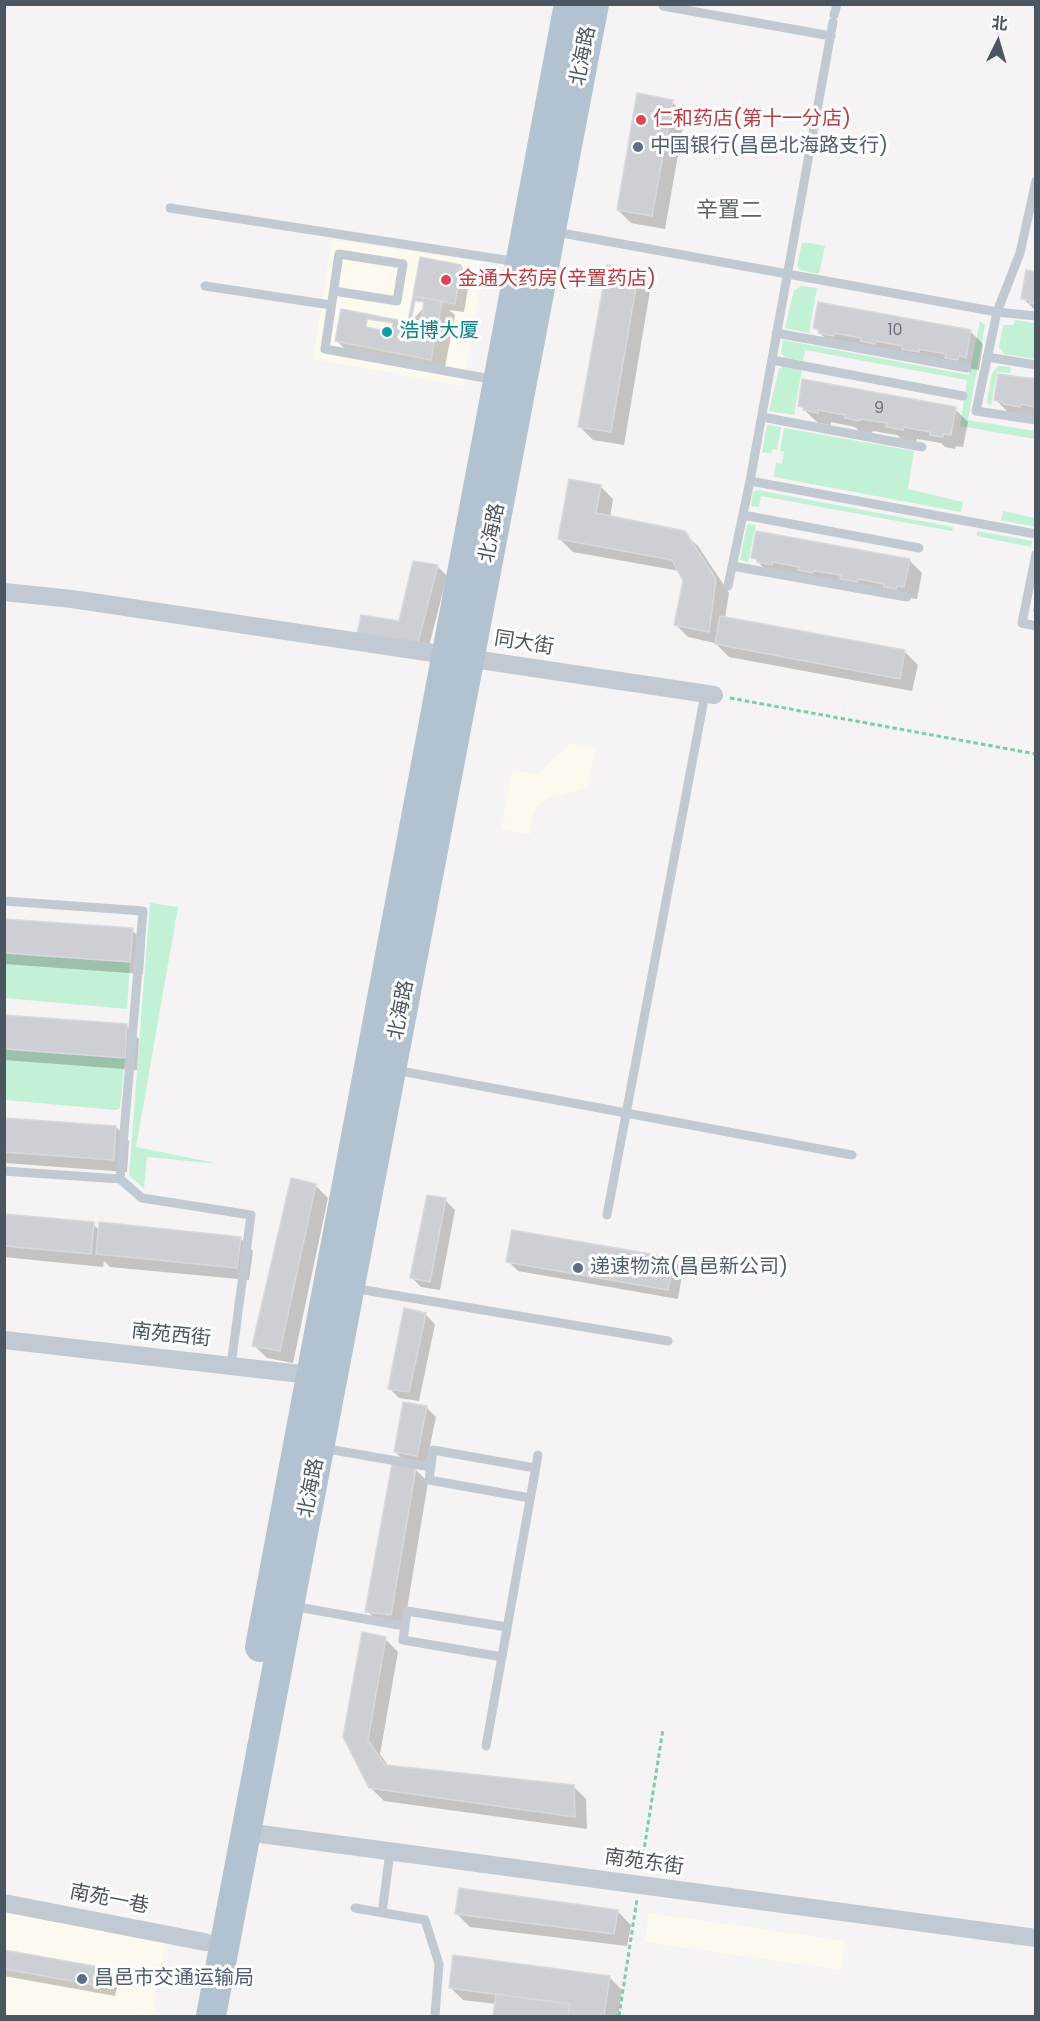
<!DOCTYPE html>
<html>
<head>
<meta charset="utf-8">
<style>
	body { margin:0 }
	#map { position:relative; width:1040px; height:2021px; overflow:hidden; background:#f5f3f3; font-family:Poppins,"Noto Sans SC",sans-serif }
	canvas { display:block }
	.frame { position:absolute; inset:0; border:6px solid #4a5661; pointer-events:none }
	.north { position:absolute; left:968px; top:12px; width:60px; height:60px; -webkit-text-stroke:4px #fff; paint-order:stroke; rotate:5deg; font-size:16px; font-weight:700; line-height:24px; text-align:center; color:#4a5661 }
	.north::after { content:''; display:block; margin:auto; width:21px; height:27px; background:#4a5661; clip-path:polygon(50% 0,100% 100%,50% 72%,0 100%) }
</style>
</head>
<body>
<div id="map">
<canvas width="1040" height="2021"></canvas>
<div class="frame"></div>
<div class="north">北</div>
</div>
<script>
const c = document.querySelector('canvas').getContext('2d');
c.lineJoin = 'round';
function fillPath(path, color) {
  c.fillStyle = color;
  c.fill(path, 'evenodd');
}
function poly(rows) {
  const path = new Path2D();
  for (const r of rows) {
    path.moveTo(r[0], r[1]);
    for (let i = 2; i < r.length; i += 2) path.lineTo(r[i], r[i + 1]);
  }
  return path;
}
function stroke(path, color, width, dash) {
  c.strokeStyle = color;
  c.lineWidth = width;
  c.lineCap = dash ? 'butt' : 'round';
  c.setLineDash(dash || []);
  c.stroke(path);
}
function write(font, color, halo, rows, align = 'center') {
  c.font = font + ' Poppins,"Noto Sans SC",sans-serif';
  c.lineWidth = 6;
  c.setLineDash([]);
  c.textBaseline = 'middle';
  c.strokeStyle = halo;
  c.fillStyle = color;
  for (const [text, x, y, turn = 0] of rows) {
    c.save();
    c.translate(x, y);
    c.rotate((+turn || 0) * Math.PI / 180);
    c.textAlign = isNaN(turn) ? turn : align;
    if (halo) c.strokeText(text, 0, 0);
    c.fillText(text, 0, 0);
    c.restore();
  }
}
fillPath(poly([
	[332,240,484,262,464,386,313,359],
	[571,743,596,748,587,787,547,799,534,810,530,834,501,830,512,770,537,774],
	[4,1910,166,1942,153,2016,5,2016],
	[649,1913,846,1941,841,1970,645,1942]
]), '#fdf9ef');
fillPath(poly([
	[802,242,825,246,819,274,800,270,797,266],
	[802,286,817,288,809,333,785,328,794,290],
	[1015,320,1035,323,1035,359,1004,354,999,347,1003,325,1013,325],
	[980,321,985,325,968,420,1035,431,1035,439,960,426,967,380,805,350,803,361,786,358,781,353,783,340,969,375],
	[783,366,802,369,794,415,769,411,779,369],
	[998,366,1011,367,1010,373,997,372,991,406,987,402,992,373],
	[767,425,781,427,777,450,772,449,771,453,762,452],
	[784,428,914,451,908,489,963,502,961,512,774,477,776,463,782,464,784,451,780,451],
	[757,490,953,527,952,531,761,496,759,507,751,506,753,492],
	[1003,511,1035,518,1035,527,1001,520],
	[747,524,756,525,748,562,740,560],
	[977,531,1032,541,1031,547,977,536],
	[150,903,178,907,136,1147,220,1164,147,1157,144,1189,129,1175],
	[4,953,130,962,127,1009,5,998],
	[4,1049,125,1058,120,1108,117,1110,5,1100]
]), '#c3f1d5');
fillPath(poly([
	[672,102,685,115,665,229,631,223,618,210],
	[461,266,470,276,464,312,449,310,455,315,444,372,350,354,337,341,409,324],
	[638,272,651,285,624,445,593,440,580,427],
	[1036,274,1036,311,1023,298],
	[815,328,970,331,983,344,979,370,971,369,971,372,828,341],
	[1036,381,1036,417,1009,413,996,400],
	[799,405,955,409,968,422,963,447,956,446,955,449,945,447,941,443,917,439,916,442,901,439,897,435,873,431,872,433,859,431,855,427,831,422,831,425,818,423],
	[600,486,613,499,610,518,684,533,698,546,729,593,725,618,905,652,918,665,912,691,729,657,715,643,688,637,675,624,685,580,680,571,573,552,560,539],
	[753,557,909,560,922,573,917,599,910,598,909,601,766,570],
	[437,566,447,576,427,654,400,622],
	[1036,596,1036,614,1033,611],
	[4,920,132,930,145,943,143,974,4,964],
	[4,1016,126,1026,139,1039,137,1070,4,1060],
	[4,1119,116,1127,129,1141,127,1172,4,1163],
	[315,1185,328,1198,293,1363,267,1358,254,1345],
	[445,1200,455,1210,440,1290,421,1287,412,1278],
	[4,1216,93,1224,99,1230,240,1238,253,1251,249,1280,110,1267,104,1261,103,1267,4,1257],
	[673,1259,683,1269,678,1299,518,1271,508,1261],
	[425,1314,435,1324,419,1401,399,1398,389,1388],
	[426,1407,436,1417,426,1465,405,1461,395,1452],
	[415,1469,428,1482,404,1627,380,1624,367,1611],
	[385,1639,398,1652,380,1754,389,1767,573,1786,586,1799,587,1829,384,1801,370,1787,344,1737],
	[618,1912,631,1925,627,1946,470,1927,457,1914],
	[4,1952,109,1971,119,1980,115,1996,4,1976],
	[609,1977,622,1990,618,2016,495,2016,496,2004,463,2000,450,1987]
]), '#0003');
const building = poly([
	[637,93,673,100,652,216,617,210,637,93],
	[420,257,461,265,455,304,413,296,420,257],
	[607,265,639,270,611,432,578,427,607,265],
	[1026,270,1036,272,1036,304,1030,303,1030,300,1021,299,1026,270],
	[413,296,442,301,431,360,335,341,341,309,408,322,413,296],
	[415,301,424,302,421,322,411,320,415,301],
	[818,302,971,330,966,358,959,356,958,360,945,358,946,354,919,349,919,352,902,349,902,346,876,341,875,344,860,341,861,338,834,333,833,336,818,333,819,330,813,328,818,302],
	[367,319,393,323,391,332,366,327,367,319],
	[998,374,1036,379,1036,409,1035,407,1021,404,1020,407,1003,404,1003,402,994,400,998,374],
	[802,379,956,407,951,435,943,434,943,437,930,435,930,432,904,427,903,430,886,427,887,423,860,419,860,421,845,418,845,415,818,410,818,413,803,410,804,407,798,406,802,379],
	[569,479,601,485,596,513,685,531,716,579,709,632,674,625,683,581,672,560,558,539,569,479],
	[756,531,910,559,904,587,897,586,896,589,884,587,884,584,858,579,857,582,840,579,841,575,814,571,813,573,798,570,799,567,772,562,772,565,757,562,757,559,751,558,756,531],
	[413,561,438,565,417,646,357,635,361,615,399,621,413,561],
	[720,616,905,650,900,679,715,644,720,616],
	[4,919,133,928,130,962,4,953,4,919],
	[4,1015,127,1024,125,1058,4,1049,4,1015],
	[4,1118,116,1126,114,1160,4,1152,4,1118],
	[291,1178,316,1184,280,1351,252,1346,291,1178],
	[427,1195,446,1198,430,1282,410,1278,427,1195],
	[4,1214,94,1222,91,1254,4,1246,4,1214],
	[99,1222,241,1237,237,1268,96,1254,99,1222],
	[512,1230,674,1258,668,1290,506,1262,512,1230],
	[404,1308,426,1313,409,1392,388,1389,404,1308],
	[403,1402,427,1406,417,1456,394,1452,403,1402],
	[392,1464,416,1468,391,1615,365,1612,392,1464],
	[362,1632,386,1637,368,1740,385,1765,574,1785,575,1817,369,1788,343,1737,362,1632],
	[459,1888,618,1910,614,1934,455,1914,459,1888],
	[4,1950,110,1969,106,1987,4,1969,4,1950],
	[453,1955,610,1976,604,2016,568,2016,570,2004,449,1988,453,1955],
	[496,1994,570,2004,568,2016,493,2016,496,1994]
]);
fillPath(building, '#cdcfd5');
stroke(building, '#d7d9de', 1.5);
stroke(poly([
	[730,698,1036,754],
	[641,1869,663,1729],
	[619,2016,637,1899]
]), '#7ad0a6', 3, [4.5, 3]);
stroke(poly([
	[663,6,831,36],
	[834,15,837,4],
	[1036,181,1020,253,997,312,1036,316],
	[170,208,518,262],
	[556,232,997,312,976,411,1036,420],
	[205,286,331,305],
	[334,291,397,301,403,264,339,254,325,349,496,380],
	[776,333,967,368],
	[987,357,1036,365],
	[772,360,963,396],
	[762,417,922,447],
	[750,481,1036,534],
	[743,515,919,548],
	[1036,554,1022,623,1036,626],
	[732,566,907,597],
	[728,586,750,481,833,22],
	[4,901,143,911,120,1179,142,1198,251,1215,231,1365],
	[395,1070,852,1155],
	[4,1171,120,1179],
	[607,1215,705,694],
	[352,1288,668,1341],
	[322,1448,431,1467],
	[530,1498,429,1480,433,1450,535,1468],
	[292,1606,404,1626],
	[502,1657,403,1640,407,1611,507,1627],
	[486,1746,538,1455],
	[355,1908,425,1920,439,1964,435,2016],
	[382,1913,390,1852]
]), '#c1cad2', 9);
stroke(poly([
	[4,592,72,599,714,695],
	[4,1340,319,1376],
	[246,1832,1036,1938],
	[4,1903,205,1942]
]), '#c1cad2', 18);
stroke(poly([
	[260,1647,569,4],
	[211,2016,594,4]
]), '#b3c2d1', 30);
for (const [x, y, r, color] of [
	[641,120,6,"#e0444e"],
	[638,147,6,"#5c6f8a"],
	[446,280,6,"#e0444e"],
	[387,332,6,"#0f9aa8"],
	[578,1268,6,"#5c6f8a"],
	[82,1979,6,"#5c6f8a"]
]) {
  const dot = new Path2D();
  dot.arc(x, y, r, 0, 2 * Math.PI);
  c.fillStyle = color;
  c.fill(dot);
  stroke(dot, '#fff', 2);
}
write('16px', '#6b747e', null, [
	["10",895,331],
	["9",879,409]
]);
write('20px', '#4a5661', '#fff', [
	["北海路",584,56,-79],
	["北海路",493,533,-79],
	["同大街",524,644,9],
	["北海路",402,1010,-79],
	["南苑西街",171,1336,6],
	["北海路",312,1488,-79],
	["南苑东街",644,1863,8],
	["南苑一巷",109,1900,11]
]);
write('20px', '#be3a42', '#fff', [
	["仁和药店(第十一分店)",653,120],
	["金通大药房(辛置药店)",458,280]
], 'left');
write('20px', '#4e5e75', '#fff', [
	["中国银行(昌邑北海路支行)",650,147],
	["递速物流(昌邑新公司)",590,1268],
	["昌邑市交通运输局",94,1979]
], 'left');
write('20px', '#0d838f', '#fff', [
	["浩博大厦",399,332]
], 'left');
write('22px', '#5f6368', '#fff', [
	["辛置二",729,211]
]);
</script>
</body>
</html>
